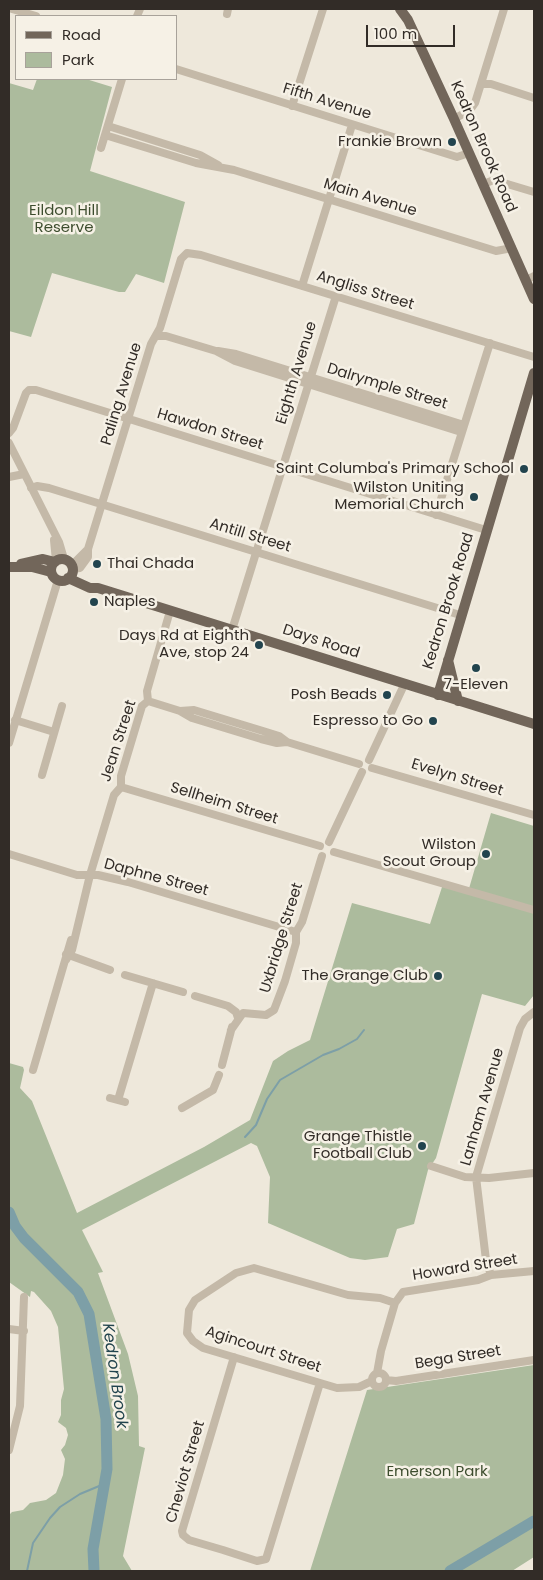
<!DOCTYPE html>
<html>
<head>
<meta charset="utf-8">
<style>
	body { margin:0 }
	#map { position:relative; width:543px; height:1580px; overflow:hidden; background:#eee8db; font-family:Poppins,sans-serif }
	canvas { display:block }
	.frame { position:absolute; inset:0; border:10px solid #322c27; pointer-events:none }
	.legend { position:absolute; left:15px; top:15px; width:162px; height:65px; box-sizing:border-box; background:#f6f1e6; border:1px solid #a8a29a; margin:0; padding:6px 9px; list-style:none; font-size:15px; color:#322c27 }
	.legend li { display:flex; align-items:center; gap:10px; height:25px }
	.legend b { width:25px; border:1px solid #a8a29a }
	.scale { position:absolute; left:366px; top:25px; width:89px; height:22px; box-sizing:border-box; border:2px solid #322c27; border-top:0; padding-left:6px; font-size:15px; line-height:18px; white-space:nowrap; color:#322c27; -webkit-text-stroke:4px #f6f1e6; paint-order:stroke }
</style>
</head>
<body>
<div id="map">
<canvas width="543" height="1580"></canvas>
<div class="frame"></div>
<ul class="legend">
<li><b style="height:6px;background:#72665a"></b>Road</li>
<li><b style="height:14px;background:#acbb9d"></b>Park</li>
</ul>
<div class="scale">100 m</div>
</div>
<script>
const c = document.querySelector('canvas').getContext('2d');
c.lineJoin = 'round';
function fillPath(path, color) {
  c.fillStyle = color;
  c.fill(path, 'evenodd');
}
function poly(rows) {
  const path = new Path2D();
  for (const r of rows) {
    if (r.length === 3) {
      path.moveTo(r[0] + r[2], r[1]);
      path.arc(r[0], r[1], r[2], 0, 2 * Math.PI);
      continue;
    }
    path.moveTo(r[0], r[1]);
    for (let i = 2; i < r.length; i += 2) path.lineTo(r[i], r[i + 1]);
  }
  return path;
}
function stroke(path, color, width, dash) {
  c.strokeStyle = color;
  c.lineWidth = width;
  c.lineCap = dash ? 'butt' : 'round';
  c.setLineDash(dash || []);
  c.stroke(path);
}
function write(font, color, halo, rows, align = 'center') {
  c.font = font + ' Poppins,sans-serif';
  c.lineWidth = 5;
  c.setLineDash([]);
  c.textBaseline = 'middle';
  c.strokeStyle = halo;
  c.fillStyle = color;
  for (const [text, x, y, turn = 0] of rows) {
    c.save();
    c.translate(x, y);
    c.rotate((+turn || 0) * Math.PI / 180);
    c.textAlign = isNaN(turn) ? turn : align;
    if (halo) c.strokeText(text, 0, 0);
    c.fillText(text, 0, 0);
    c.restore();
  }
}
fillPath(poly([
	[37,79,86,79,112,87,90,171,185,202,164,283,136,274,125,292,119,292,52,273,31,337,9,331,9,83,33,90],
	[491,813,534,826,534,995,525,1006,482,994,436,1158,428,1170,414,1224,397,1229,388,1257,365,1260,350,1258,268,1223,270,1177,257,1146,251,1143,82,1230,103,1272,98,1273,128,1354,138,1396,139,1446,145,1448,123,1556,132,1571,9,1571,9,1515,12,1512,23,1510,30,1503,46,1500,56,1493,63,1475,65,1459,61,1450,65,1445,68,1435,66,1428,58,1422,61,1415,61,1400,64,1389,58,1327,51,1311,34,1292,31,1291,30,1297,9,1282,9,1063,23,1067,24,1070,20,1088,32,1101,77,1213,204,1147,250,1120,273,1061,288,1051,310,1040,352,903,430,924,443,884,468,892],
	[534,1365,534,1557,512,1571,310,1571,367,1390]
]), '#acbb9d');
stroke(poly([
	[245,1137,256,1125,267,1099,280,1080,323,1055,339,1049,357,1039,364,1030],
	[27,1571,33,1543,50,1518,60,1507,80,1494,104,1484]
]), '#7d9fa7', 2);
stroke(poly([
	[9,1212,15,1226,24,1238,78,1292,89,1314,106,1419,107,1469,93,1549,94,1571],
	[450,1571,534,1521]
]), '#7d9fa7', 11);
stroke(poly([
	[12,9,36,16],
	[227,14,228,9],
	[137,16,140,9],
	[176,69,457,157,469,153],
	[481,84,491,84,534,98],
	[292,106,323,9],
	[454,119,470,110,475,103,504,9],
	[108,126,200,155,218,165],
	[105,135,196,163,234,170,496,251,512,248],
	[101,148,122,79],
	[483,184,494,180,534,192],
	[526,280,534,276],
	[302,286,352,125],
	[157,336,166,336,216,351,235,361,461,432],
	[218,351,236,354,464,425],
	[9,433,13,428,26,393,29,390,36,390,486,530],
	[9,443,59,542,64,559],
	[9,477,24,474],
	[31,488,37,486,49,488,460,615],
	[436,515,490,343],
	[54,540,56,561],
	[71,566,88,549],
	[72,569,80,568,88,557,88,549,151,344,160,328,181,259,187,253,201,255,534,357],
	[232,630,336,296],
	[148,701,180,711,192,718,261,739,277,743,287,742],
	[180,711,194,710,263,731,279,736,287,742,359,764],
	[15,720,54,732],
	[9,743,58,580],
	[369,760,404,685],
	[372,768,534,815],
	[42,775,62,706],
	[121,787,320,846],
	[329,842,362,772],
	[334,852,534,910],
	[9,854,77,875,98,875,128,882,296,932],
	[66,954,110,970],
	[66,960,72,950,90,875,114,795,121,787,121,776,142,706,148,701,147,691,170,611],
	[125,975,183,992],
	[195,996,228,1006,236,1012,238,1018],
	[231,1030,243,1013,266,1015,274,1010,285,981,296,943,296,932,302,922,322,856],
	[222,1065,232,1027],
	[33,1070,71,940],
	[110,1098,125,1102],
	[118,1100,153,983],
	[182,1108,213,1090,219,1075],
	[431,1166,465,1177,489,1178,534,1173],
	[491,1275,486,1260,476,1177,520,1028,525,1019,534,1012],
	[9,1329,24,1331],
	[234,1357,182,1531,183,1535,189,1540,223,1550,257,1561,266,1559,320,1383],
	[377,1373,381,1351,395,1303,403,1292,478,1280,491,1275,534,1271],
	[379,1380,7],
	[386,1380,396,1381,534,1360],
	[372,1381,359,1387,337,1388,203,1348,193,1341,187,1333,189,1310,195,1300,236,1273,254,1268,348,1295,380,1298,395,1303],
	[9,1450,20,1406,24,1297]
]), '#c4b9a8', 8);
stroke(poly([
	[400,9,408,20,454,119,534,299],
	[62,570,11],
	[21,564,43,559,55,562],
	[9,567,32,567,51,572],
	[68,578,90,588,98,588,534,724],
	[448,660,458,701],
	[438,695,534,373]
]), '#72665a', 10);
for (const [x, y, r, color] of [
	[452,142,5,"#22444e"],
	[524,469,5,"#22444e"],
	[474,497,5,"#22444e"],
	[97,564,5,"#22444e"],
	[94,602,5,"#22444e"],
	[259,645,5,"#22444e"],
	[476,668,5,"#22444e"],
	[387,695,5,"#22444e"],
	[433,721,5,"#22444e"],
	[486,854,5,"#22444e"],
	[438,976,5,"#22444e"],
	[422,1146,5,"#22444e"]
]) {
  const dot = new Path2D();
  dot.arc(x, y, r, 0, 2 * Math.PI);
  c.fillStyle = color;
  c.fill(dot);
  stroke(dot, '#f6f1e6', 2);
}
write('15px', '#322c27', '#f6f1e6', [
	["Fifth Avenue",327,102,17],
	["Kedron Brook Road",483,147,66],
	["Main Avenue",370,198,17],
	["Angliss Street",365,291,17],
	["Eighth Avenue",297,373,-73],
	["Dalrymple Street",387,387,17],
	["Paling Avenue",122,394,-73],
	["Hawdon Street",210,430,17],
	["Antill Street",250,536,17],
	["Kedron Brook Road",449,601,-73],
	["Days Road",321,642,18],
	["Jean Street",119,741,-72],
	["Evelyn Street",457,778,17],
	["Sellheim Street",224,804,17],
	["Daphne Street",156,878,15],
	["Uxbridge Street",282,938,-73],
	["Lanham Avenue",483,1107,-74],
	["Howard Street",465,1268,-9],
	["Agincourt Street",263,1350,18],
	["Bega Street",458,1358,-9],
	["Cheviot Street",186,1472,-74]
]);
write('15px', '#322c27', '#f6f1e6', [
	["Frankie Brown",442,142],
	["Saint Columba's Primary School",514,469],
	["Wilston Uniting",464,488],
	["Memorial Church",464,505],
	["Thai Chada",107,564,"left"],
	["Naples",104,602,"left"],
	["Days Rd at Eighth",249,636],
	["Ave, stop 24",249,653],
	["7-Eleven",476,685,"center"],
	["Posh Beads",377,695],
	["Espresso to Go",423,721],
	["Wilston",476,845],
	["Scout Group",476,862],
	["The Grange Club",428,976],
	["Grange Thistle",412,1137],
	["Football Club",412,1154]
], 'right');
write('15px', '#3d4d2e', '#f6f1e6', [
	["Eildon Hill",64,211],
	["Reserve",64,228],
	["Emerson Park",437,1472]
]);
write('italic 16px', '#22444e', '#f6f1e6', [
	["Kedron Brook",114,1376,82]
]);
</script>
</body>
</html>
